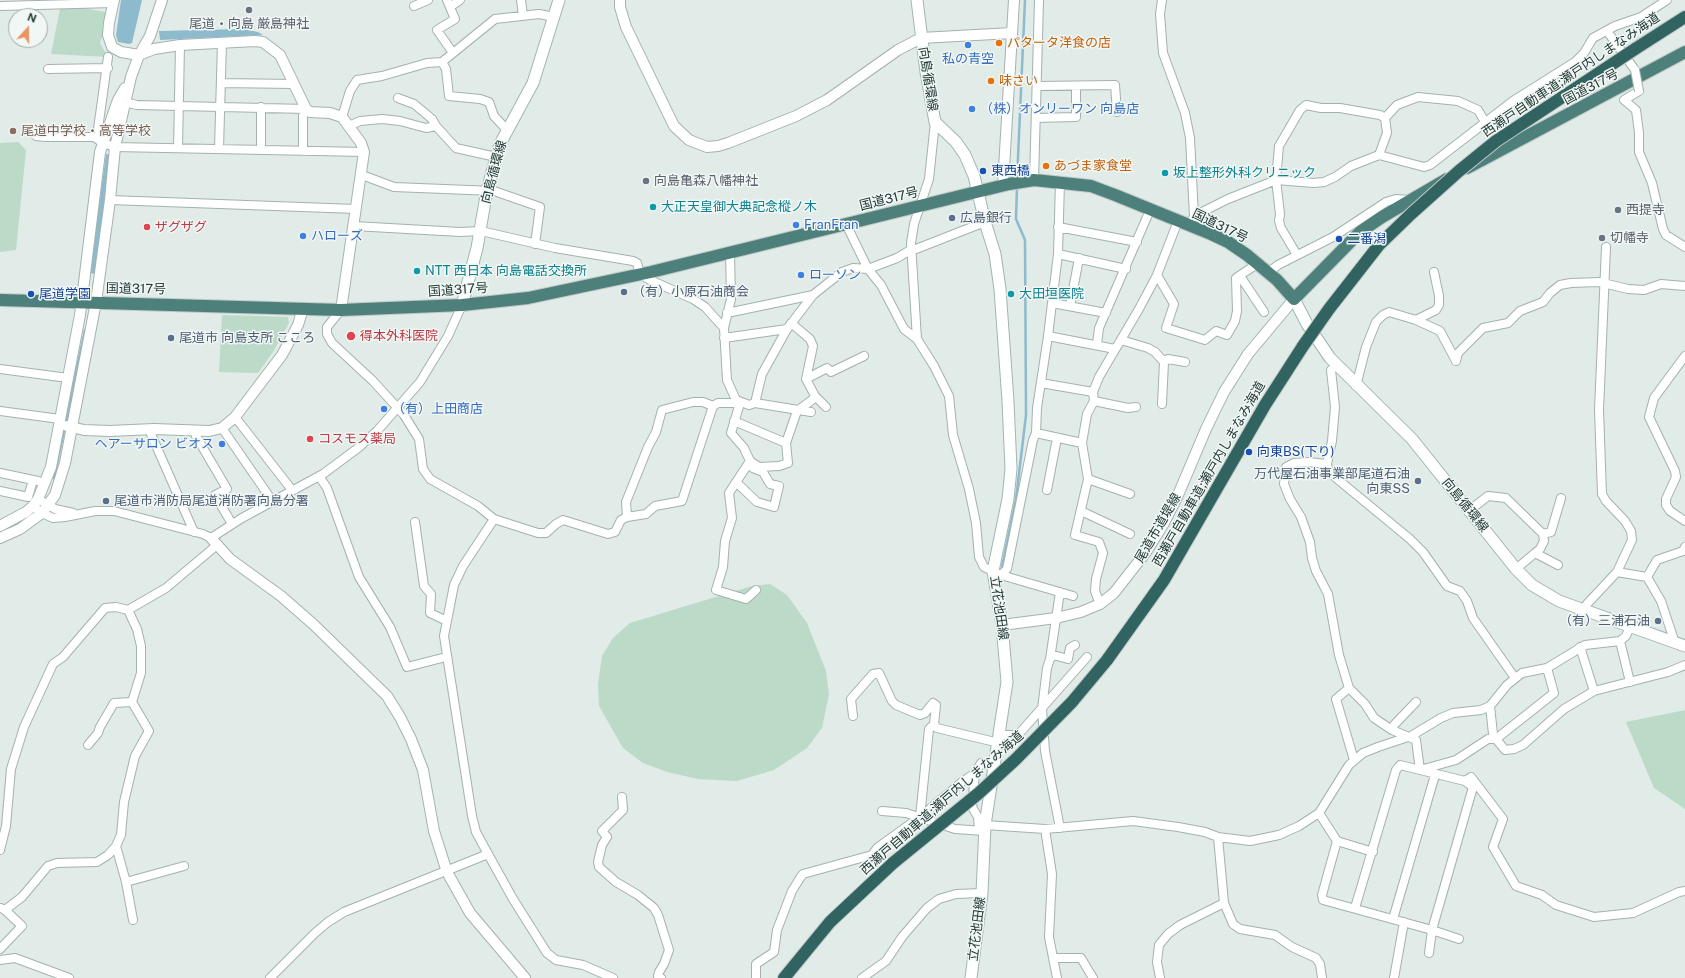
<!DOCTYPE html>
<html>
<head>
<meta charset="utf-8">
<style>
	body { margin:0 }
	#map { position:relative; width:1685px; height:978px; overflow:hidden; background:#e1ebe8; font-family:"Public Sans",sans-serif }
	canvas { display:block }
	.north { position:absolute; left:8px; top:8px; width:40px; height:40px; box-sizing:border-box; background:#f1f7f5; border:1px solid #9faba9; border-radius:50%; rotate:21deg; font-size:11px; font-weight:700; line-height:16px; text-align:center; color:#233a37 }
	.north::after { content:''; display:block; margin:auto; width:14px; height:18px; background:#e89562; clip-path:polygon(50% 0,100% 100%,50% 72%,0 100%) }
</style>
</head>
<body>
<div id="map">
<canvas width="1685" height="978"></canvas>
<div class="north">N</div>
</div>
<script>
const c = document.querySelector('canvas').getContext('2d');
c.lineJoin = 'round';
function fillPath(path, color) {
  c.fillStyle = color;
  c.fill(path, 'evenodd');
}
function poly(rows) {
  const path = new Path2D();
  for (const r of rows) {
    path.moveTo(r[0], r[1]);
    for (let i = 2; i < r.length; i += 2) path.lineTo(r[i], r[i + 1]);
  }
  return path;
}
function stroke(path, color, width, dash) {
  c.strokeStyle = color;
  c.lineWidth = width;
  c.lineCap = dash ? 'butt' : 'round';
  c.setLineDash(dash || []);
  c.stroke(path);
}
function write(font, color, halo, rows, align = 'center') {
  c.font = font + ' "Public Sans","Noto Sans JP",sans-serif';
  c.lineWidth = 3;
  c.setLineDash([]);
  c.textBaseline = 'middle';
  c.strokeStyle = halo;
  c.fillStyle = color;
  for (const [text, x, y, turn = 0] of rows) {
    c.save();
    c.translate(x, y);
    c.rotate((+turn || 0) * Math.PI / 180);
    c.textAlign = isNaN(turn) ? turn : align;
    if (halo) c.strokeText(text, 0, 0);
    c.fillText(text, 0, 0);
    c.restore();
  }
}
fillPath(poly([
	[61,4,111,13,100,43,108,57,51,54],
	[18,142,26,150,16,250,0,252,0,143],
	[222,315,288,317,289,323,273,352,258,373,219,372],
	[770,584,787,595,807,623,826,671,829,694,822,728,807,748,774,770,737,781,698,779,667,772,643,763,623,748,599,706,598,684,602,656,613,638,630,623,752,586],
	[1685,710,1685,809,1654,788,1626,722]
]), '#bcdac8');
fillPath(poly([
	[121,0,142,0,132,43,129,44,118,42,116,35],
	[243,29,258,32,263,35,160,40,159,31],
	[106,154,111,155,95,274,90,273]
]), '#8dbacc');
stroke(poly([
	[1017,180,1025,0],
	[54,478,85,330],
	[1002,567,1016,499,1026,415,1025,240,1016,219,1017,187]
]), '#8dbacc', 2.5);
const minor = poly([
	[447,0,455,19,437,30,453,53],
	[521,0,523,16],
	[1162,0,1160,14,1163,53,1185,113,1190,138,1194,216],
	[0,6,113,3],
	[414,6,428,0],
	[450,7,460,0],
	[1607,31,1635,70],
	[442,62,495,19,539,14,554,17],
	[48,69,108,68],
	[221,83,294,84],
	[1037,86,1115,85,1117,112],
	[1639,91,1624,100,1636,110,1639,133,1639,152,1652,183,1663,229,1666,235,1685,247],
	[398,98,414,104,432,119,436,126,456,148,496,157],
	[120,101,137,105,306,109,303,116,303,151],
	[342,117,350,91,357,80,382,76,427,63,442,62,446,69,449,96,480,99,489,102,494,116,507,130],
	[1036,118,1076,117,1076,86],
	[1385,118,1397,105,1418,97,1458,101,1478,110,1485,122],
	[349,126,360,121,382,119,400,121,426,128,436,126],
	[36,136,45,137,94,137,103,143,115,147,364,152],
	[103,143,98,129,108,57],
	[178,148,180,45],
	[219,149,222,42],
	[261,150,261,107],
	[362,175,394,187,494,191,540,207,535,244],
	[1034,180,1039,0],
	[110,200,356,209],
	[846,224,868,269,881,285,904,329,917,339,934,366,949,396,953,435,969,489,976,523,979,557,984,567,1001,575,1073,596],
	[1190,225,1194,216,1228,199,1276,180,1314,183,1324,182,1335,177,1351,166,1379,155,1424,167,1430,165,1513,101,1575,62,1584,53,1593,38,1615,26,1641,17,1667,0],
	[354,226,460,232,481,231,555,248,633,261,637,263,640,274,650,280,693,299,705,307,724,328],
	[1058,227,1137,242],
	[1606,247,1599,410,1602,494,1606,501,1625,521,1631,531,1632,540,1617,572],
	[730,252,731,299,724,328,727,380,736,400,749,405,755,403,762,374,787,329,813,295,828,283,842,272,853,268,868,269,897,258,912,249,916,249,985,222],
	[1058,254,1126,269],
	[1297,255,1281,228,1279,221,1280,214,1276,180,1279,146,1300,110,1306,105,1321,108,1340,108,1380,115,1385,118,1387,133,1379,155],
	[1269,272,1278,265,1333,237,1386,202,1396,199,1410,200],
	[1157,275,1174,304,1166,328,1205,340,1216,331,1227,335,1235,321,1237,311,1236,278,1257,264],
	[1240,276,1264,312],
	[1052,303,1106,313],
	[1070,306,1079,258],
	[341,310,327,327,327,334,332,343,373,381,404,415,419,439,423,469,430,479,478,506,494,519,538,533,546,533,556,524,563,520,608,534,615,532,621,520,627,517,646,514,655,506,682,501,713,406,718,403,740,403,731,433,744,448,750,461,729,493,732,518,725,541,723,567,716,590,746,599,756,590],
	[727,313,813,295],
	[1416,320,1440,331,1456,361],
	[791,323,810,339,813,346,806,379,815,396,826,407],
	[1048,336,1115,349],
	[724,338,787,329],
	[917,339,911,243,914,224,929,179,935,122],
	[1121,340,1148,348,1155,352,1164,362,1162,404],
	[1097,344,1099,328,1150,210],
	[1685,356,1654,398,1649,417,1675,471,1676,477,1666,499,1666,505,1670,511,1685,521],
	[1456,361,1458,353,1483,328,1508,323,1520,311,1543,302,1550,293,1560,285,1571,283,1599,282,1628,289,1644,290,1661,284,1685,286],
	[1164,362,1168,359,1185,362],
	[1337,365,1331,370,1335,407,1332,441,1327,464,1328,469,1336,478,1410,539,1423,552,1447,586,1460,591,1467,601,1473,618,1515,678],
	[0,369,68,378],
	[806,379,827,368,831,372,864,356],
	[1041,383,1093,392,1094,401,1128,408,1136,407],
	[1356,386,1366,347,1376,322,1383,315,1389,312,1416,320,1436,310,1439,305,1439,296,1434,272],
	[1093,392,1099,377,1139,309,1157,275,1178,221],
	[1094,401,1087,414,1082,443,1088,479,1075,535,1099,542,1103,553,1096,579,1095,591,1100,604],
	[755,403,811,412],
	[0,411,60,419],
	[235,417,292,490],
	[734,421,786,443,788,463,779,466,759,467,750,461],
	[222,428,273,502],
	[154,429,151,434,194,532],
	[195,430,196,436,227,489,215,495,232,524],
	[1036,433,1037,408,1048,336,1058,254,1060,182],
	[786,443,797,411,816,397],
	[1327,464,1308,462,1294,463,1286,467,1284,484,1290,499,1301,517,1310,542,1312,558,1316,571,1328,594,1339,655,1349,688,1336,699,1354,760],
	[0,473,38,481],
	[319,476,327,488,359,577,390,627,407,667,446,657],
	[1088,479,1130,494],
	[736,482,757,502,774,507,779,486,770,484,763,472,753,468],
	[1047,490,1057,438],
	[0,491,28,497,33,480],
	[38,499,55,509,73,513],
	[33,506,42,513,53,518,65,517,95,511,114,511,203,534,211,538,242,518,323,474,358,448,377,431,420,382,448,336,462,305],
	[1470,510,1488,496,1506,498,1543,534],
	[1081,511,1130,534],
	[627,517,626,502,648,447,656,432,662,410,693,402,703,402,713,406],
	[494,519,463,566,454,585,444,636,472,816,476,832,488,854,513,899,547,953,556,960,583,965,613,978],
	[415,522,424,586,431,594,430,613,447,621],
	[1535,553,1540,549,1544,541,1543,534,1551,532,1561,498],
	[1516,569,1535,553,1558,565],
	[1001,575,1007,569,1033,440,1036,433,1082,443],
	[1647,577,1657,560,1683,551,1685,547],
	[1584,610,1587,604,1617,572,1647,577,1661,601,1675,643],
	[1620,641,1630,682],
	[1580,647,1594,691],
	[1050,659,1060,592],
	[1349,688,1365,704,1374,718,1392,730,1416,740,1420,770,1456,760,1488,739,1496,739,1554,693,1547,668],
	[1490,706,1493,734,1496,739,1505,750,1514,749,1523,745,1564,709,1594,691,1668,672,1685,665],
	[853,716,851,699,873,674,879,673,892,701,896,705,920,715,925,713,933,703,936,705,934,724,937,728,999,743],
	[1392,730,1394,725,1416,702],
	[1000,735,1018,735,1087,657],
	[88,745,98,733,100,727,114,703,132,702],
	[1465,781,1471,777,1503,819,1493,847,1516,886,1542,895,1556,905,1594,917,1633,913,1679,892,1685,891],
	[622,797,623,810,602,831,607,837,602,845,598,862,599,867,616,882,638,895,654,908,658,915,669,950,664,964,659,972,658,976,661,978],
	[882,811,906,813,955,829,985,831],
	[1319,813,1337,841,1373,852],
	[920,817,962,782,975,773],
	[985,825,1045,829,1133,821,1178,827,1205,832,1218,837,1250,841,1279,835,1299,826,1319,813,1349,765,1363,753,1378,747,1411,736,1441,718,1453,713,1481,710,1490,706,1507,685,1522,673,1547,668,1585,645,1620,641,1626,636,1630,626],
	[1060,828,1045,751,1042,709,1047,668,1050,659,1053,656,1057,656,1068,659,1070,648,1075,645],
	[1045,829,1052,874,1049,937,1057,978],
	[979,830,978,817,972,807,975,773,981,763,995,763],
	[1218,837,1224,903,1233,924,1240,929,1275,935,1292,947,1316,958,1320,964,1322,978],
	[1337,841,1322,895,1323,900,1432,930,1459,939],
	[116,846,126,882,184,866],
	[0,850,6,826,11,769,24,727,53,664,63,657,105,608,116,607,128,610,166,588,217,545],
	[126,882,133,920],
	[1355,908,1396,770,1400,765,1465,781,1473,787,1432,930,1429,953],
	[5,910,22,897,48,866,57,863,97,862,108,855,116,846,121,835,124,802,135,756,149,731,132,702,141,673,141,646,137,629,128,610],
	[1393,919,1435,775],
	[0,949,22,926,5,910,1,908],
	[1053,958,1081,958,1093,978],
	[0,960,15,958,69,978],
	[270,978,315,933,328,922,344,912,488,854],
	[756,978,756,964,774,952,777,930,792,891,800,878,803,874,872,855,877,848,920,817,929,729,934,724],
	[862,978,886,961,902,937,927,908,939,899,956,894,982,893],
	[1160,978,1157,962,1159,945,1168,934,1180,925,1224,903],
	[1394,978,1404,922]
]);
const tertiary = poly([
	[114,0,109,23,108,35,112,47,121,52,139,55,154,49,180,45,255,41,263,42,280,55,306,109,310,112,330,113,342,117,361,143,364,152,341,310],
	[620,0,620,7,626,27,674,126,689,140,707,147,718,146,728,143,796,116,827,100,898,50,921,38,1012,33],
	[1003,185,1014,0],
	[67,426,84,430,110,431,154,429,209,431,222,428,235,417,282,355,298,325,301,315,300,309],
	[0,526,26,512,33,506,38,499,51,467,80,315,100,152,118,100,125,88],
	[0,538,20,529,42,513,55,495,65,463,96,302,110,200,115,147,131,77,139,55,150,36,162,0],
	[211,538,230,559,281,596,313,624,387,696,400,717,411,739,423,770,434,831,447,872,470,913,525,978],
	[1002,625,1056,618,1081,612,1100,604,1114,593,1146,552,1164,523,1178,495,1206,429,1224,392,1248,354,1294,299]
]);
const secondary = poly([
	[917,0,926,72,935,122,956,142,965,155,974,176,985,222,995,254,1000,289,1008,401,1011,469,1008,499,993,571,1002,625,1007,682,985,825,982,893,971,978],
	[1294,299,1307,324,1330,358,1412,439,1516,569,1532,585,1559,601,1685,646],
	[462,305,477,248,487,190,500,144,533,83,559,0]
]);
const trunk = poly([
	[1467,168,1685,52],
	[0,300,341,310,462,305,528,298,651,272,1009,184,1034,180,1091,186,1115,195,1211,234,1228,242,1247,255,1277,280,1294,299,1360,232,1382,217,1447,179]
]);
const motorway = poly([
	[1635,49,1685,17],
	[1107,660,1164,580,1265,405,1303,346],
	[784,978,830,922,893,863]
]);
stroke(minor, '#a4b2af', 10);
stroke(tertiary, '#a4b2af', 12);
stroke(secondary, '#a1b6b1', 13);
stroke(trunk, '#c1c8c7', 14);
stroke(motorway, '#c1c8c7', 14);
stroke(minor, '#fff', 8);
stroke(tertiary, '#fff', 10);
stroke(secondary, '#fff', 11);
stroke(trunk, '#4d807b', 12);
stroke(motorway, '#316460', 12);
const minorBridge = poly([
	[1635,70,1639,91]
]);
const motorwayBridge = poly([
	[1303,346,1329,309,1379,245,1411,214,1459,171,1496,141,1635,49],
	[893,863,979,793,1016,759,1072,702,1107,660]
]);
stroke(minorBridge, '#a4b2af', 10, []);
stroke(motorwayBridge, '#c1c8c7', 14, []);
stroke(minorBridge, '#fff', 8);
stroke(motorwayBridge, '#316460', 12);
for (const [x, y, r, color] of [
	[249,10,4,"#6b7280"],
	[999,43,4,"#e8710a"],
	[968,45,4,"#3f7fe0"],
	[991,81,4,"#e8710a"],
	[972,109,4,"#3f7fe0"],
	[13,131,4,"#8d6e63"],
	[1046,166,4,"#e8710a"],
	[983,171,4,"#1a4fb4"],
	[1165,173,4,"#0f9aa8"],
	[646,181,4,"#6b7280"],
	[653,207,4,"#0f9aa8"],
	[1618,210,4,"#6b7280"],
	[952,218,4,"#5c6f8a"],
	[796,225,4,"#3f7fe0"],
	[147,227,4,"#e0444e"],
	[303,236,4,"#3f7fe0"],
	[1602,238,4,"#6b7280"],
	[1339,239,4,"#1a4fb4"],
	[417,271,4,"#0f9aa8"],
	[801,275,4,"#3f7fe0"],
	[624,292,4,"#5c6f8a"],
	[31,294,4,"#1a4fb4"],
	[1011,294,4,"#0f9aa8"],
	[351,336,5,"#e0444e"],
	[171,338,4,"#5c6f8a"],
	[384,409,4,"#3f7fe0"],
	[310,439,4,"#e0444e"],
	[222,444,4,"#3f7fe0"],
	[1249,452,4,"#1a4fb4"],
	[1418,481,4,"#5c6f8a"],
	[106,501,4,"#5c6f8a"],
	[1658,621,4,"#5c6f8a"]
]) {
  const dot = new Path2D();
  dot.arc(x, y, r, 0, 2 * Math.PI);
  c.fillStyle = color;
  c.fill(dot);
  stroke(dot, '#f1f7f5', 1.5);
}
write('13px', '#5b616d', '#f1f7f5', [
	["尾道・向島 厳島神社",249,24,"center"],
	["向島亀森八幡神社",654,181],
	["西提寺",1626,210],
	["切幡寺",1610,238]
], 'left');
write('13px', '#c56008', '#f1f7f5', [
	["パタータ洋食の店",1007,43],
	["味さい",999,81],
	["あづま家食堂",1054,166]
], 'left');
write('13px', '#366cbe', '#f1f7f5', [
	["私の青空",968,59,"center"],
	["（株）オンリーワン 向島店",980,109],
	["FranFran",804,225],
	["ハローズ",311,236],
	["ローソン",809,275],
	["（有）上田商店",392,409],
	["ヘアーサロン ビオス",214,444,"right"]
], 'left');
write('13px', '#233a37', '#f1f7f5', [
	["西瀬戸自動車道;瀬戸内しまなみ海道",1571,75,-34],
	["向島循環線",928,79,81],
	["国道317号",1591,87,-28],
	["向島循環線",494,172,-75],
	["国道317号",889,199,-14],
	["国道317号",1220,226,26],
	["国道317号",136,289,1],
	["国道317号",458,290,-4],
	["西瀬戸自動車道;瀬戸内しまなみ海道",1209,474,-60],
	["向島循環線",1465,505,51],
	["尾道市道堤線",1158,528,-60],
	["立花池田線",999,608,82],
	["西瀬戸自動車道;瀬戸内しまなみ海道",942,803,-41],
	["立花池田線",977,929,-83]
]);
write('13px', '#785e54', '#f1f7f5', [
	["尾道中学校・高等学校",21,131]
], 'left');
write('13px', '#164399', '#f1f7f5', [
	["東西橋",991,171],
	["二番潟",1347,239],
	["尾道学園",39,294],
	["向東BS(下り)",1257,452]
], 'left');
write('13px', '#0d838f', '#f1f7f5', [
	["坂上整形外科クリニック",1173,173],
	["大正天皇御大典記念樅ノ木",661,207],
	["NTT 西日本 向島電話交換所",425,271],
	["大田垣医院",1019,294]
], 'left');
write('13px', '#4e5e75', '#f1f7f5', [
	["広島銀行",960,218],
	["（有）小原石油商会",632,292],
	["尾道市 向島支所 こころ",179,338],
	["万代屋石油事業部尾道石油",1410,474,"right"],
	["向東SS",1410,489,"right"],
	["尾道市消防局尾道消防署向島分署",114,501],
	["（有）三浦石油",1650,621,"right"]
], 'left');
write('13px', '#be3a42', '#f1f7f5', [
	["ザグザグ",155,227],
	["得本外科医院",360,336],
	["コスモス薬局",318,439]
], 'left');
</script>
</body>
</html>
